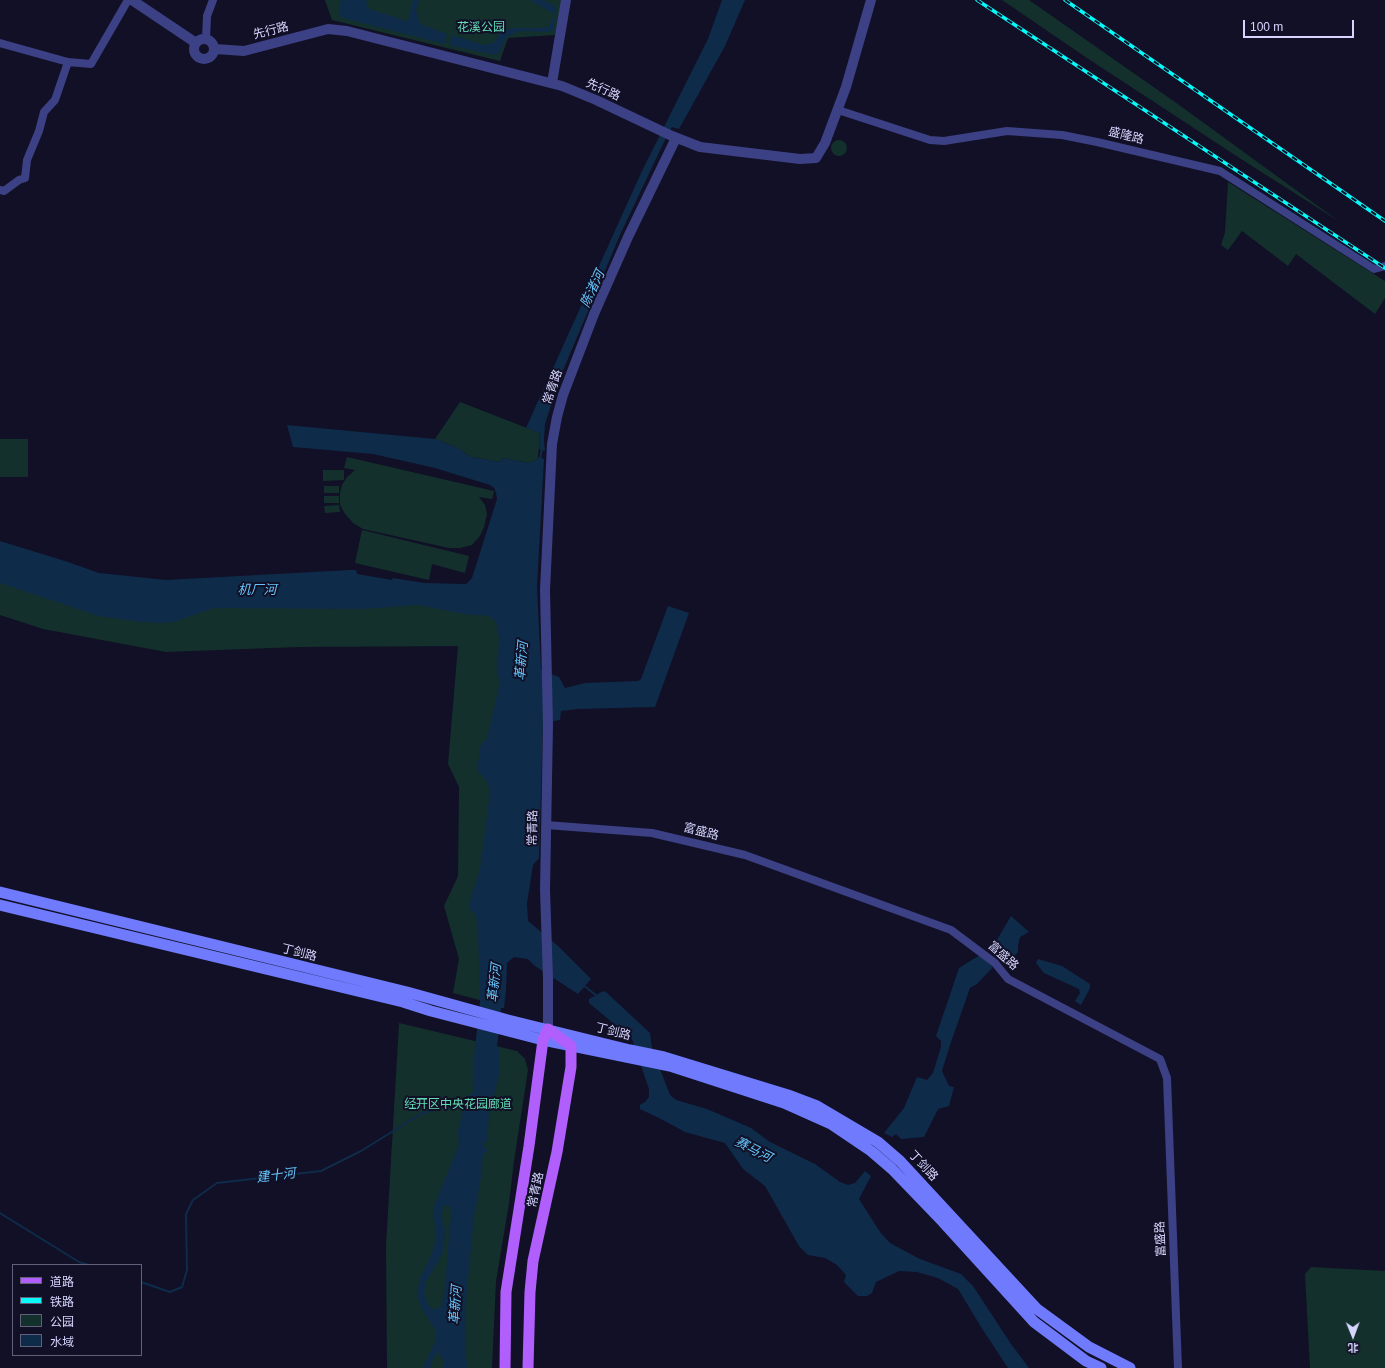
<!DOCTYPE html>
<html>
<head>
<meta charset="utf-8">
<style>
	body { margin:0 }
	#map { position:relative; width:1385px; height:1368px; overflow:hidden; background:#111026; font-family:Helvetica,"Noto Sans SC",sans-serif }
	canvas { display:block }
	.legend { position:absolute; left:12px; top:1264px; width:130px; height:92px; box-sizing:border-box; background:#111026; border:1px solid #605f7c; margin:0; padding:5px 7px; list-style:none; font-size:12px; color:#d6d5fe }
	.legend li { display:flex; align-items:center; gap:8px; height:20px }
	.legend b { width:20px; border:1px solid #605f7c }
	.north { position:absolute; left:1333px; top:1316px; width:40px; height:40px; -webkit-text-stroke:3px #111026; paint-order:stroke; rotate:179deg; font-size:11px; font-weight:700; line-height:16px; text-align:center; color:#d6d5fe }
	.north::after { content:''; display:block; margin:auto; width:14px; height:18px; background:#d6d5fe; clip-path:polygon(50% 0,100% 100%,50% 72%,0 100%) }
	.scale { position:absolute; left:1243px; top:20px; width:111px; height:18px; box-sizing:border-box; border:2px solid #d6d5fe; border-top:0; padding-left:5px; font-size:12px; line-height:14px; white-space:nowrap; color:#d6d5fe; -webkit-text-stroke:3px #111026; paint-order:stroke }
</style>
</head>
<body>
<div id="map">
<canvas width="1385" height="1368"></canvas>
<ul class="legend">
<li><b style="height:5px;background:#b15ffc"></b>道路</li>
<li><b style="height:5px;background:#06faf9"></b>铁路</li>
<li><b style="height:11px;background:#13302c"></b>公园</li>
<li><b style="height:11px;background:#0f2b4a"></b>水域</li>
</ul>
<div class="north">北</div>
<div class="scale">100 m</div>
</div>
<script>
const c = document.querySelector('canvas').getContext('2d');
c.lineJoin = 'round';
function fillPath(path, color) {
  c.fillStyle = color;
  c.fill(path, 'evenodd');
}
function poly(rows) {
  const path = new Path2D();
  for (const r of rows) {
    if (r.length === 3) {
      path.moveTo(r[0] + r[2], r[1]);
      path.arc(r[0], r[1], r[2], 0, 2 * Math.PI);
      continue;
    }
    path.moveTo(r[0], r[1]);
    for (let i = 2; i < r.length; i += 2) path.lineTo(r[i], r[i + 1]);
  }
  return path;
}
function stroke(path, color, width, dash) {
  c.strokeStyle = color;
  c.lineWidth = width;
  c.lineCap = dash ? 'butt' : 'round';
  c.setLineDash(dash || []);
  c.stroke(path);
}
function write(font, color, halo, rows, align = 'center') {
  c.font = font + ' Helvetica,"Noto Sans SC",sans-serif';
  c.lineWidth = 4;
  c.setLineDash([]);
  c.textBaseline = 'middle';
  c.strokeStyle = halo;
  c.fillStyle = color;
  for (const [text, x, y, turn = 0] of rows) {
    c.save();
    c.translate(x, y);
    c.rotate((+turn || 0) * Math.PI / 180);
    c.textAlign = isNaN(turn) ? turn : align;
    if (halo) c.strokeText(text, 0, 0);
    c.fillText(text, 0, 0);
    c.restore();
  }
}
fillPath(poly([
	[325,0,562,0,555,35,508,38,500,61,332,20],
	[1002,0,1029,0,1175,102,1340,222,1241,159,1087,58],
	[839,148,8],
	[1228,182,1385,281,1385,298,1375,314,1296,254,1288,266,1242,231,1228,250,1221,245,1225,232],
	[460,402,540,433,538,457,535,461,529,463,502,458,501,462,471,457,456,447,435,439],
	[0,439,28,439,28,477,0,477],
	[347,457,494,491,492,499,479,497,485,505,487,514,484,527,480,536,472,545,460,548,449,548,363,529,353,523,345,514,340,505,340,493,342,485,347,477,355,470,344,468],
	[323,470,344,470,344,480,323,481],
	[324,486,339,486,339,493,324,493],
	[324,496,339,496,339,503,324,503],
	[339,505,340,512,325,513,324,506],
	[362,530,469,556,465,573,432,564,429,580,355,563],
	[0,571,357,598,504,607,491,1003,453,993,459,959,444,906,458,876,459,787,448,764,458,646,298,647,166,652,43,629,0,615],
	[399,1023,517,1051,525,1059,528,1070,514,1161,509,1203,496,1281,492,1368,387,1368,386,1246],
	[1311,1267,1385,1271,1385,1368,1310,1368,1305,1274]
]), '#13302c');
fillPath(poly([
	[341,0,367,0,366,3,369,9,407,21,410,18,410,12,413,0,419,0,416,11,420,24,447,34,445,44,343,18,340,15,339,7],
	[530,0,543,0,552,4,555,7,556,15],
	[722,0,745,0,725,46,679,129,672,127,664,142,620,235,559,380,545,424,544,440,545,451,539,449,540,433,526,428,641,173,708,39],
	[553,18,555,19,553,30,546,32,523,31,514,33,505,38,499,53,495,55,449,45,452,35,483,45,492,43,496,41,498,34,511,28,544,28,549,26],
	[287,425,435,439,456,447,471,457,501,462,502,458,529,463,535,461,538,457,544,459,537,587,541,670,559,677,565,688,585,683,638,681,641,679,668,606,689,613,655,707,578,709,561,711,560,720,543,723,539,858,533,865,527,903,528,921,558,946,591,979,578,994,535,966,528,959,514,957,507,963,506,990,504,1008,501,1008,497,1047,500,1049,500,1071,489,1114,487,1142,484,1142,483,1147,487,1148,487,1152,483,1155,481,1177,474,1216,471,1247,466,1300,465,1353,468,1368,444,1368,443,1360,439,1352,434,1357,430,1368,423,1368,436,1340,436,1330,430,1322,421,1307,417,1293,420,1278,430,1258,435,1243,436,1229,433,1215,434,1206,459,1145,458,1132,465,1100,473,1092,474,1079,474,1057,480,1001,478,933,476,915,470,910,469,904,480,869,490,793,488,784,484,778,477,770,481,744,487,739,500,682,497,675,499,637,497,624,494,620,489,616,464,614,418,605,362,609,214,608,176,621,163,623,141,622,99,616,0,583,0,541,68,562,99,573,166,580,350,570,356,570,357,574,392,580,393,578,424,583,466,584,472,578,497,499,496,493,494,488,490,485,435,468,373,454,293,447],
	[450,1205,451,1214,444,1296,440,1308,433,1309,428,1305,424,1293,426,1281,439,1260,444,1248,445,1230,441,1214,444,1206],
	[1011,916,1029,932,1020,937,1018,945,1018,952,1014,957,1011,953,1006,955,1002,947,995,943],
	[980,955,993,967,977,984,970,988,950,1045,942,1071,949,1086,954,1087,949,1106,938,1109,924,1137,901,1139,896,1134,892,1137,884,1133,904,1108,917,1077,927,1080,933,1073,941,1047,941,1041,936,1036,959,968],
	[1038,959,1062,966,1090,984,1090,988,1081,1005,1075,1001,1080,993,1079,989,1044,973,1036,963],
	[603,991,606,992,650,1033,652,1048,670,1095,676,1100,707,1109,751,1128,770,1142,815,1164,840,1182,848,1185,855,1183,865,1171,871,1176,859,1199,880,1232,890,1243,920,1259,961,1274,973,1286,1011,1344,1029,1368,1008,1368,983,1330,958,1289,938,1278,917,1272,899,1271,876,1282,872,1293,867,1296,858,1296,844,1282,846,1275,837,1265,825,1258,808,1255,799,1246,765,1186,743,1169,725,1143,685,1132,661,1119,640,1109,640,1105,645,1102,649,1097,649,1089,632,1039,589,1003,589,999]
]), '#0f2b4a');
stroke(poly([
	[540,460,542,448],
	[583,985,597,996],
	[0,1213,79,1262,89,1265],
	[141,1282,170,1292,182,1287,187,1270,186,1214,193,1200,217,1183,321,1171,361,1151,419,1115,440,1107,466,1108]
]), '#0f2b4a', 2);
stroke(poly([
	[206,39,207,16,213,0],
	[0,43,68,62,91,64,128,0],
	[838,110,930,140,944,141,1007,131,1062,135,1097,142,1220,171,1374,269,1385,266],
	[0,190,4,191,19,180,25,178,27,160,39,131,44,112,55,100,68,62],
	[546,825,652,833,745,855,951,930,995,963,1008,979,1160,1059,1167,1078,1178,1368]
]), '#3c4084', 8);
stroke(poly([
	[132,0,196,43],
	[204,49,10],
	[215,49,244,51,328,29,347,31,562,86,596,100,672,136,700,147,800,159,816,158,825,143,846,87,871,0],
	[552,83,566,0],
	[548,1029,548,979,545,890,548,725,545,590,552,444,557,417,563,395,594,314,628,237,676,138]
]), '#3c4084', 10);
stroke(poly([
	[0,892,407,992,508,1020,630,1050,664,1057,788,1095,817,1106,878,1142,900,1161,1037,1309,1089,1347,1130,1368],
	[0,905,403,1002,431,1011,543,1040,670,1066,784,1103,831,1124,871,1151,892,1169,943,1222,1034,1322,1086,1361,1101,1368]
]), '#6f7afc', 11);
stroke(poly([
	[505,1368,506,1292,529,1146,543,1040,548,1029,571,1046,571,1067,557,1152,533,1261,530,1292,528,1368]
]), '#b15ffc', 11);
const rail = poly([
	[977,0,1385,268],
	[1065,0,1385,221]
]);
stroke(rail, '#06faf9', 3.5);
stroke(rail, '#111026', 2, [6]);
write('12px', '#62ddb2', '#111026', [
	["花溪公园",481,28],
	["经开区中央花园廊道",458,1105]
]);
write('12px', '#d6d5fe', '#111026', [
	["先行路",271,31,-14],
	["先行路",603,90,24],
	["盛隆路",1126,136,14],
	["常青路",553,387,-71],
	["常青路",533,828,-89],
	["富盛路",701,832,14],
	["丁剑路",299,953,14],
	["富盛路",1003,956,42],
	["丁剑路",613,1032,14],
	["丁剑路",923,1166,47],
	["常青路",536,1190,-78],
	["富盛路",1161,1239,-92]
]);
write('italic 13px', '#66c6fc', '#111026', [
	["陈渚河",593,289,-65],
	["机厂河",257,590],
	["革新河",522,661,-85],
	["革新河",495,983,-84],
	["赛马河",753,1150,27],
	["建十河",276,1176,-7],
	["革新河",456,1305,-86]
]);
</script>
</body>
</html>
